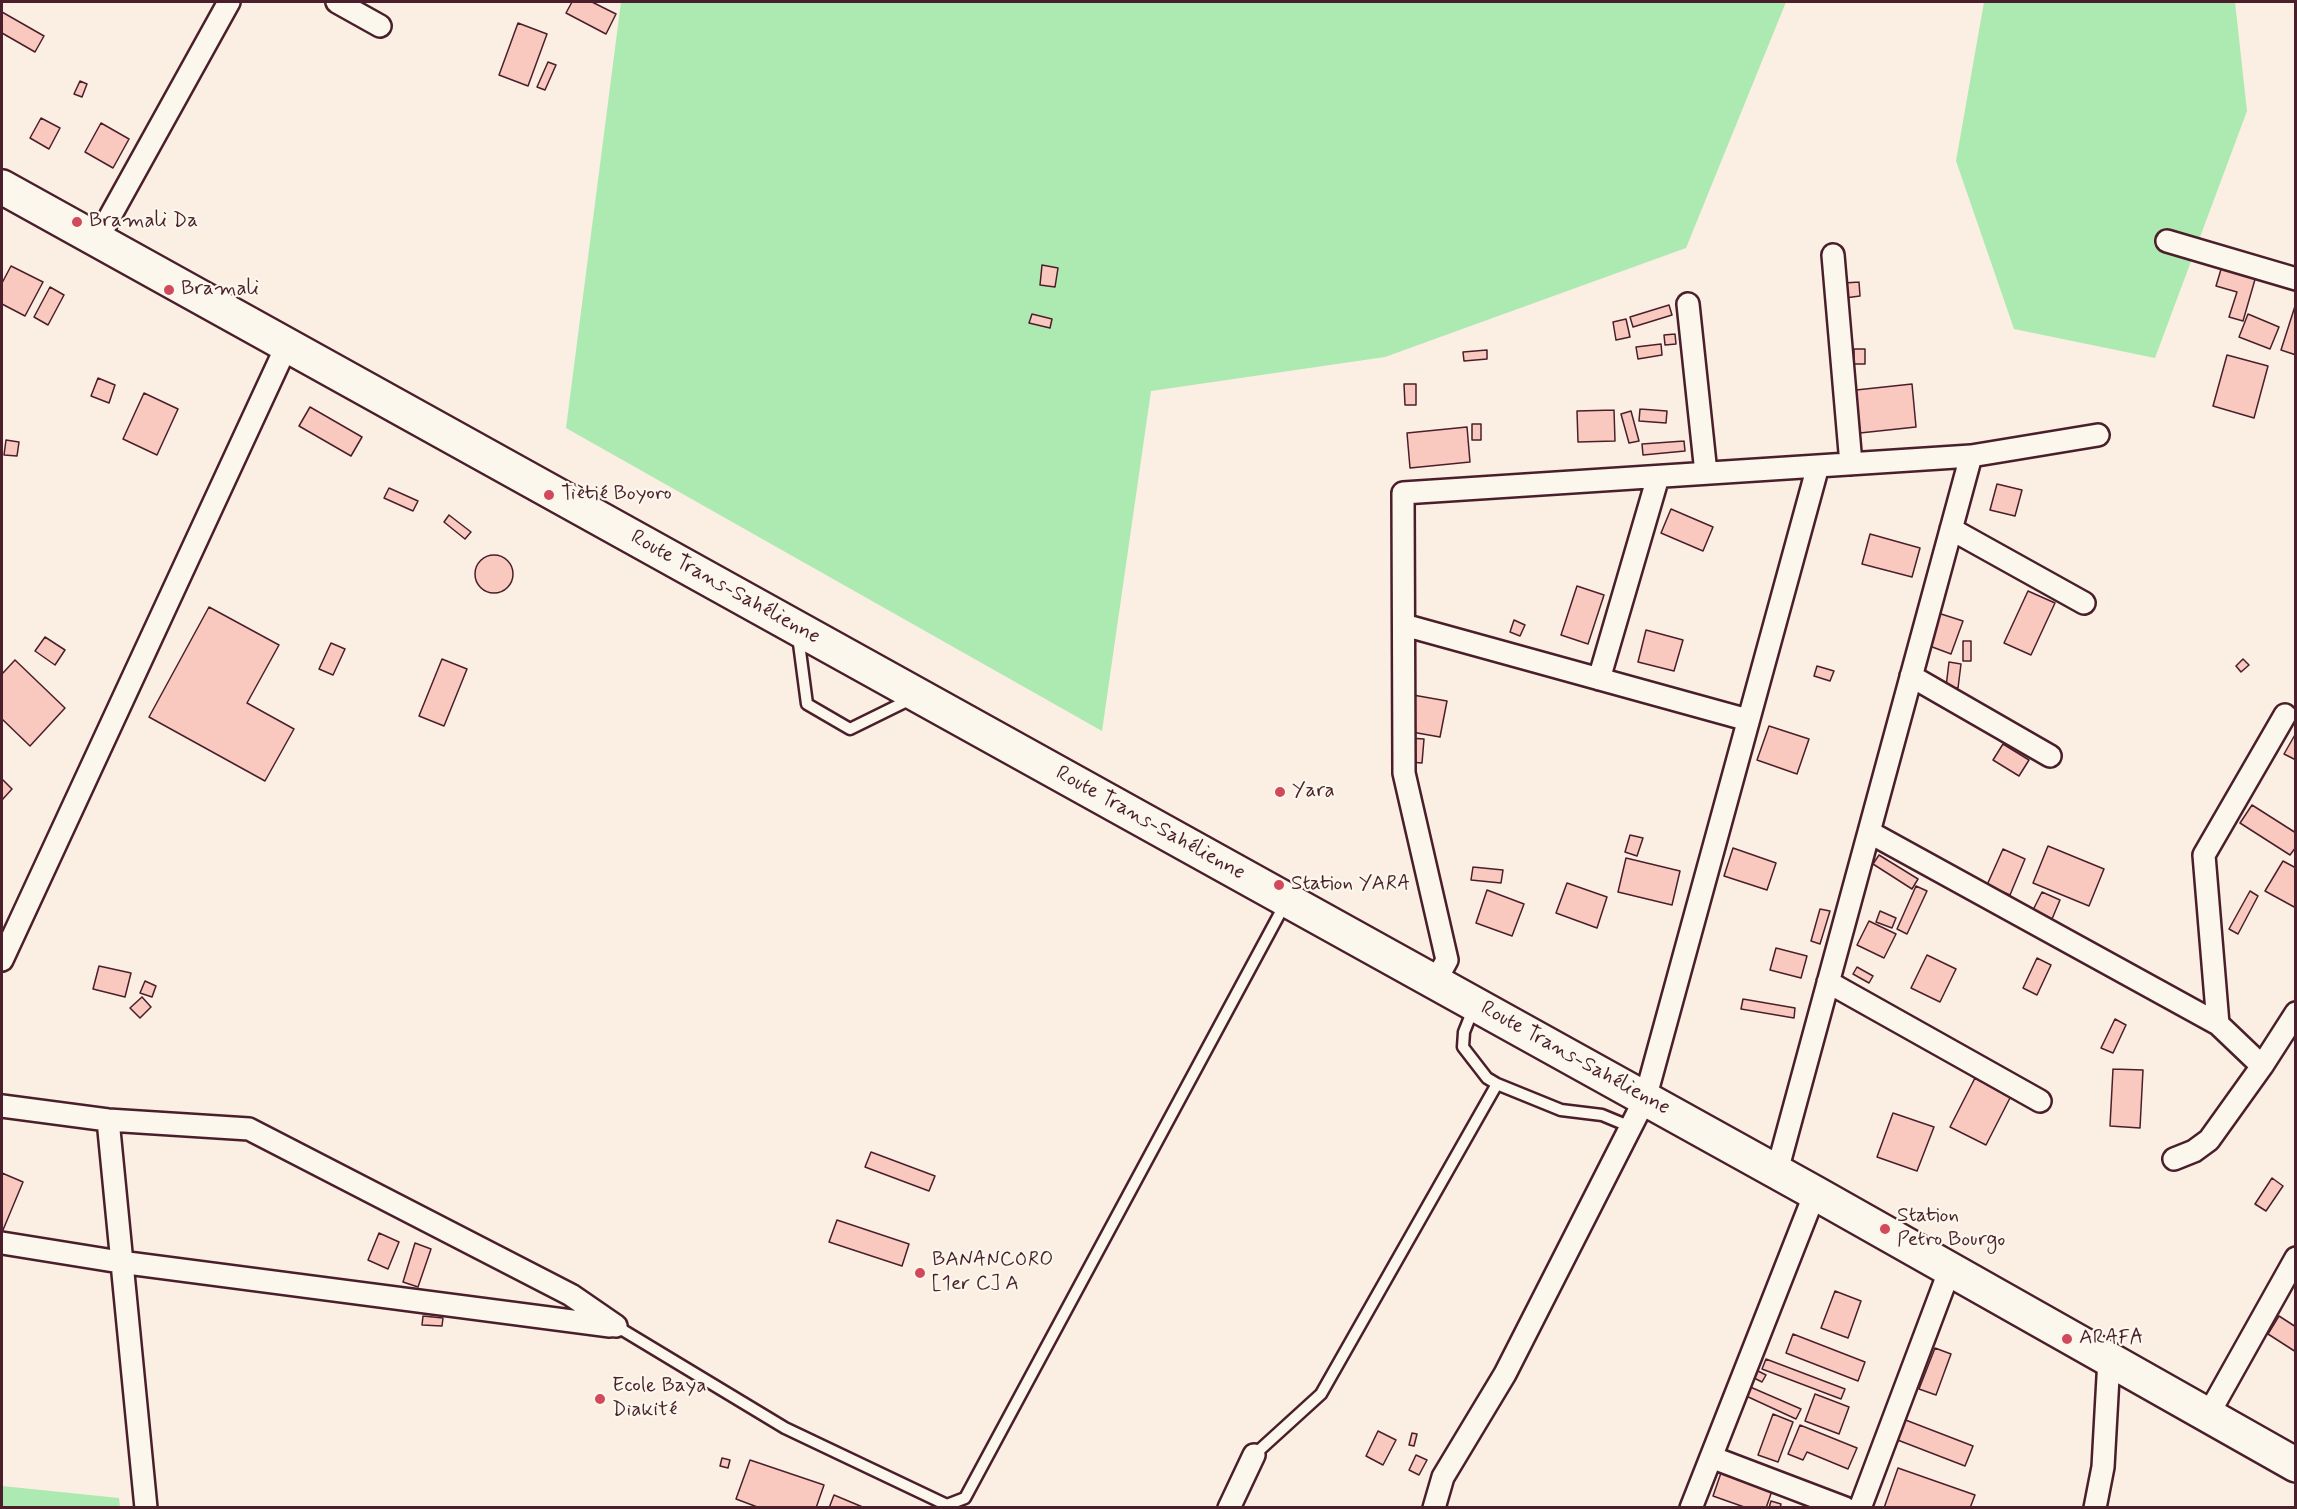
<!DOCTYPE html>
<html>
<head>
<meta charset="utf-8">
<style>
	body { margin:0 }
	#map { position:relative; width:2297px; height:1509px; overflow:hidden; background:#fbeee3; font-family:Mynerve,sans-serif }
	canvas { display:block }
	.frame { position:absolute; inset:0; border:3px solid #4a1f2b; pointer-events:none }
</style>
</head>
<body>
<div id="map">
<canvas width="2297" height="1509"></canvas>
<div class="frame"></div>
</div>
<script>
const c = document.querySelector('canvas').getContext('2d');
c.lineJoin = 'round';
function fillPath(path, color) {
  c.fillStyle = color;
  c.fill(path, 'evenodd');
}
function poly(rows) {
  const path = new Path2D();
  for (const r of rows) {
    if (r.length === 3) {
      path.moveTo(r[0] + r[2], r[1]);
      path.arc(r[0], r[1], r[2], 0, 2 * Math.PI);
      continue;
    }
    path.moveTo(r[0], r[1]);
    for (let i = 2; i < r.length; i += 2) path.lineTo(r[i], r[i + 1]);
  }
  return path;
}
function stroke(path, color, width, dash) {
  c.strokeStyle = color;
  c.lineWidth = width;
  c.lineCap = dash ? 'butt' : 'round';
  c.setLineDash(dash || []);
  c.stroke(path);
}
function write(font, color, halo, rows, align = 'center') {
  c.font = font + ' Mynerve,sans-serif';
  c.lineWidth = 4.5;
  c.setLineDash([]);
  c.textBaseline = 'middle';
  c.strokeStyle = halo;
  c.fillStyle = color;
  for (const [text, x, y, turn = 0] of rows) {
    c.save();
    c.translate(x, y);
    c.rotate((+turn || 0) * Math.PI / 180);
    c.textAlign = isNaN(turn) ? turn : align;
    if (halo) c.strokeText(text, 0, 0);
    c.fillText(text, 0, 0);
    c.restore();
  }
}
fillPath(poly([
	[621,2,1786,2,1686,248,1385,357,1151,391,1102,731,566,428],
	[1984,2,2235,2,2247,111,2155,358,2014,329,1956,161],
	[2,1486,119,1498,120,1507,2,1507]
]), '#aceab1');
const building = poly([
	[572,2,592,2,616,14,606,34,566,13,572,2],
	[2,12,44,36,35,52,2,33,2,12],
	[518,23,547,34,528,86,499,75,518,23],
	[548,62,556,65,545,90,537,87,548,62],
	[80,81,87,84,82,97,74,94,80,81],
	[41,118,60,128,49,149,30,138,41,118],
	[101,123,129,139,113,168,85,152,101,123],
	[1042,265,1058,268,1055,287,1040,285,1042,265],
	[11,266,43,282,25,316,2,304,2,283,11,266],
	[2222,266,2256,276,2243,321,2229,317,2237,292,2216,286,2222,266],
	[1859,282,1860,296,1845,298,1844,283,1859,282],
	[50,287,64,295,48,325,34,317,50,287],
	[2296,303,2296,355,2281,350,2296,303],
	[1669,305,1672,315,1633,327,1630,317,1669,305],
	[1032,314,1052,319,1050,328,1029,323,1032,314],
	[2248,314,2279,327,2270,349,2239,337,2248,314],
	[1626,319,1630,337,1616,340,1613,322,1626,319],
	[1675,334,1676,344,1665,345,1664,335,1675,334],
	[1661,344,1662,355,1638,359,1636,347,1661,344],
	[1854,349,1865,349,1865,364,1854,364,1854,349],
	[1487,350,1487,359,1464,361,1463,352,1487,350],
	[2227,355,2268,366,2254,418,2213,406,2227,355],
	[98,378,115,385,109,403,91,396,98,378],
	[1404,384,1416,384,1416,405,1405,405,1404,384],
	[1912,384,1916,427,1860,433,1856,390,1912,384],
	[144,393,178,409,157,455,123,439,144,393],
	[310,407,362,437,351,456,299,426,310,407],
	[1640,409,1667,411,1666,423,1639,421,1640,409],
	[1614,410,1615,441,1578,442,1577,411,1614,410],
	[1631,411,1639,441,1629,443,1621,414,1631,411],
	[1472,424,1481,424,1481,440,1472,440,1472,424],
	[1467,427,1470,462,1410,468,1407,433,1467,427],
	[6,440,19,442,17,456,4,455,6,440],
	[1684,441,1685,451,1643,455,1642,444,1684,441],
	[1997,484,2022,490,2015,516,1990,510,1997,484],
	[389,488,418,501,413,511,384,498,389,488],
	[1671,509,1713,527,1703,551,1661,533,1671,509],
	[449,515,471,532,465,539,444,522,449,515],
	[1870,534,1920,548,1912,577,1862,564,1870,534],
	[494,574,19],
	[1577,586,1604,595,1588,644,1561,635,1577,586],
	[2028,591,2055,603,2031,655,2004,643,2028,591],
	[209,607,279,645,247,703,294,729,265,781,149,717,209,607],
	[1938,613,1963,621,1951,654,1927,645,1938,613],
	[1514,620,1525,625,1520,636,1510,632,1514,620],
	[1646,630,1683,640,1674,671,1638,662,1646,630],
	[45,637,65,650,55,665,35,651,45,637],
	[1963,641,1971,641,1971,661,1963,661,1963,641],
	[331,643,345,649,333,675,319,669,331,643],
	[442,659,467,669,444,726,419,716,442,659],
	[2243,659,2249,665,2241,672,2236,666,2243,659],
	[15,660,65,708,30,746,2,719,2,674,15,660],
	[1949,662,1961,664,1958,688,1946,687,1949,662],
	[1817,666,1834,671,1830,681,1814,676,1817,666],
	[1413,695,1447,701,1440,737,1406,731,1413,695],
	[1769,726,1809,739,1797,774,1757,760,1769,726],
	[2296,733,2296,760,2284,754,2296,733],
	[1410,738,1424,739,1422,763,1409,762,1410,738],
	[2003,744,2029,760,2019,776,1993,760,2003,744],
	[2,779,12,789,2,800,2,779],
	[2252,805,2296,833,2296,847,2290,855,2240,823,2252,805],
	[1630,835,1643,838,1637,856,1625,852,1630,835],
	[2048,846,2104,869,2089,906,2033,883,2048,846],
	[1733,848,1776,863,1767,890,1724,876,1733,848],
	[2003,849,2025,859,2010,895,1987,885,2003,849],
	[1879,855,1918,879,1912,889,1873,864,1879,855],
	[1626,858,1680,871,1672,905,1618,892,1626,858],
	[2283,861,2296,868,2296,908,2265,891,2283,861],
	[1473,867,1503,870,1501,883,1471,880,1473,867],
	[1567,883,1607,897,1597,928,1556,913,1567,883],
	[1916,886,1927,891,1907,934,1897,929,1916,886],
	[1487,890,1524,904,1512,936,1476,923,1487,890],
	[2250,891,2258,896,2238,934,2229,929,2250,891],
	[2042,892,2060,900,2052,919,2033,910,2042,892],
	[1820,909,1830,911,1820,944,1811,941,1820,909],
	[1880,911,1896,918,1892,928,1876,922,1880,911],
	[1869,921,1896,934,1884,958,1857,945,1869,921],
	[1776,948,1807,956,1801,978,1770,970,1776,948],
	[1927,955,1956,969,1940,1002,1911,988,1927,955],
	[2037,958,2051,965,2037,995,2023,988,2037,958],
	[99,966,131,973,125,997,93,989,99,966],
	[1857,967,1873,976,1869,983,1853,974,1857,967],
	[145,981,156,986,152,997,140,993,145,981],
	[142,997,151,1007,140,1018,130,1008,142,997],
	[1743,999,1795,1008,1794,1018,1741,1009,1743,999],
	[2115,1019,2126,1025,2113,1053,2101,1048,2115,1019],
	[2113,1069,2143,1070,2140,1128,2110,1126,2113,1069],
	[1975,1078,2011,1096,1986,1145,1950,1127,1975,1078],
	[1893,1113,1934,1127,1917,1171,1877,1157,1893,1113],
	[871,1152,935,1176,929,1191,865,1167,871,1152],
	[2,1173,23,1182,3,1230,2,1230,2,1173],
	[2272,1178,2283,1186,2266,1211,2255,1204,2272,1178],
	[837,1220,909,1244,902,1266,829,1242,837,1220],
	[379,1233,399,1242,388,1269,368,1260,379,1233],
	[415,1243,431,1249,418,1287,403,1282,415,1243],
	[1835,1291,1861,1301,1848,1338,1821,1328,1835,1291],
	[423,1316,443,1318,442,1326,422,1325,423,1316],
	[2279,1316,2296,1327,2296,1352,2268,1334,2279,1316],
	[1793,1334,1865,1362,1858,1381,1786,1353,1793,1334],
	[1935,1348,1951,1354,1936,1395,1919,1389,1935,1348],
	[1766,1359,1845,1389,1841,1399,1762,1369,1766,1359],
	[1754,1369,1766,1375,1762,1382,1750,1376,1754,1369],
	[1748,1386,1801,1409,1796,1419,1744,1395,1748,1386],
	[1815,1394,1849,1407,1839,1434,1805,1421,1815,1394],
	[1773,1414,1793,1422,1778,1462,1758,1455,1773,1414],
	[1903,1419,1973,1446,1965,1466,1895,1439,1903,1419],
	[1800,1425,1857,1448,1848,1469,1807,1452,1803,1460,1788,1454,1800,1425],
	[1378,1431,1396,1440,1383,1465,1366,1456,1378,1431],
	[1412,1433,1417,1434,1414,1446,1409,1445,1412,1433],
	[1416,1455,1427,1460,1419,1475,1409,1470,1416,1455],
	[722,1458,730,1460,728,1468,720,1466,722,1458],
	[750,1460,824,1485,816,1508,760,1508,736,1499,750,1460],
	[1898,1468,1975,1495,1970,1508,1884,1508,1898,1468],
	[1722,1470,1773,1488,1766,1508,1747,1508,1713,1496,1722,1470],
	[834,1495,865,1508,829,1508,834,1495],
	[1771,1501,1781,1504,1780,1508,1769,1508,1771,1501]
]);
fillPath(building, '#f9c9bf');
stroke(building, '#4a1f2b', 1.5);
const lane = poly([
	[798,636,807,704,850,729,913,698],
	[1497,1084,1561,1110,1602,1115,1631,1127],
	[616,1326,785,1428,947,1505,965,1498,1286,902],
	[1254,1455,1321,1394,1497,1084,1487,1078,1463,1047,1464,1032,1474,1007]
]);
const street = poly([
	[337,2,380,26],
	[97,240,229,2],
	[2167,241,2296,279],
	[1833,255,1851,464],
	[1688,304,1706,473],
	[1951,529,2084,603],
	[1404,625,1748,720],
	[1911,676,2050,756],
	[1599,679,1658,477],
	[1869,832,2218,1024],
	[2,960,287,345],
	[1435,982,1447,960,1404,773,1403,493,1971,456,2098,435],
	[1828,982,2040,1101],
	[2262,1066,2218,1024,2204,855,2285,715],
	[2,1106,108,1120,249,1129,571,1295,616,1326],
	[108,1120,146,1508],
	[2174,1159,2194,1151,2209,1140,2262,1066,2296,1013],
	[1777,1171,1971,456],
	[2,1243,120,1262,610,1326],
	[2208,1415,2296,1258],
	[1711,1457,1845,1508],
	[1229,1508,1254,1455],
	[1434,1508,1443,1477,1505,1374,1645,1099,1818,466],
	[1691,1508,1815,1193],
	[1860,1508,1950,1269],
	[2095,1508,2103,1467,2109,1359]
]);
const highway = poly([
	[2,187,1815,1193,2296,1465]
]);
stroke(lane, '#4a1f2b', 15);
stroke(street, '#4a1f2b', 26);
stroke(highway, '#4a1f2b', 38);
stroke(lane, '#fbf7ec', 10);
stroke(street, '#fbf7ec', 21);
stroke(highway, '#fbf7ec', 33);
for (const [x, y, r, color] of [
	[77,222,6,"#d1495b"],
	[169,290,6,"#d1495b"],
	[549,495,6,"#d1495b"],
	[1280,792,6,"#d1495b"],
	[1279,885,6,"#d1495b"],
	[1885,1229,6,"#d1495b"],
	[920,1273,6,"#d1495b"],
	[2067,1339,6,"#d1495b"],
	[600,1399,6,"#d1495b"]
]) {
  const dot = new Path2D();
  dot.arc(x, y, r, 0, 2 * Math.PI);
  c.fillStyle = color;
  c.fill(dot);
  stroke(dot, '#fbf7ec', 2);
}
write('21px', '#4a1f2b', '#fbf7ec', [
	["Bramali Da",89,222],
	["Bramali",181,290],
	["Tiètié Boyoro",561,495],
	["Yara",1292,792],
	["Station YARA",1291,885],
	["Station",1897,1217],
	["Petro Bourgo",1897,1241],
	["BANANCORO",932,1261],
	["[1er C] A",932,1285],
	["ARAFA",2079,1339],
	["Ecole Baya",612,1387],
	["Diakité",612,1411]
], 'left');
write('21px', '#4a1f2b', '#fbf7ec', [
	["Route Trans-Sahélienne",725,588,29],
	["Route Trans-Sahélienne",1150,824,29],
	["Route Trans-Sahélienne",1575,1059,29]
]);
</script>
</body>
</html>
